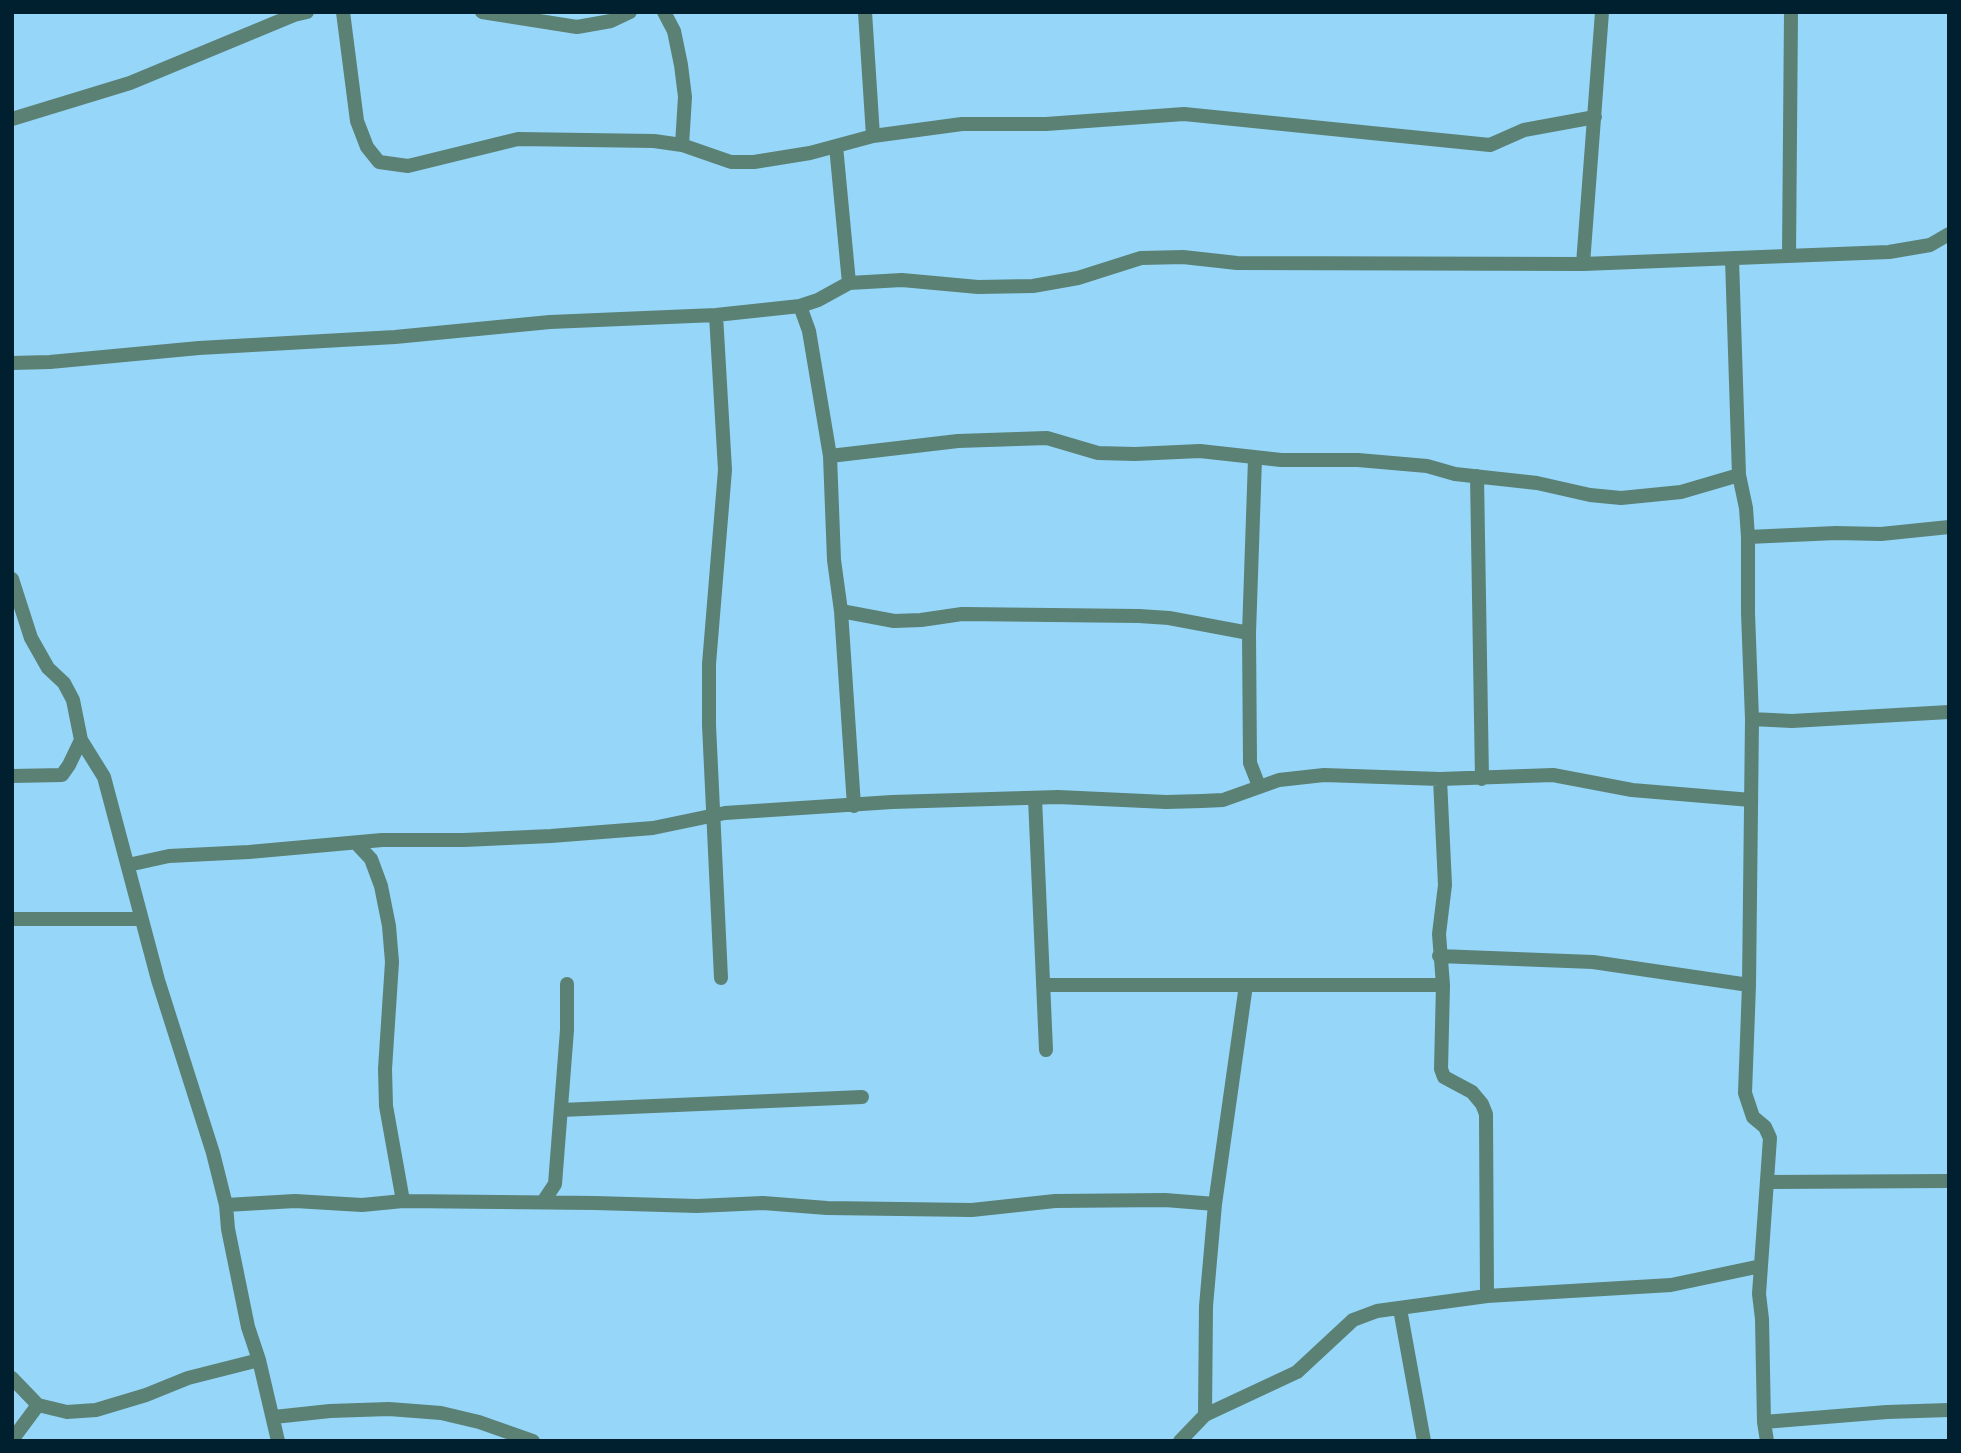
<!DOCTYPE html>
<html>
<head>
<meta charset="utf-8">
<style>
	body { margin:0 }
	#map { position:relative; width:1961px; height:1453px; overflow:hidden; background:#95d6f9; font-family:Inter,sans-serif }
	canvas { display:block }
	.frame { position:absolute; inset:0; border:14px solid #002030; pointer-events:none }
</style>
</head>
<body>
<div id="map">
<canvas width="1961" height="1453"></canvas>
<div class="frame"></div>
</div>
<script>
const c = document.querySelector('canvas').getContext('2d');
c.lineJoin = 'round';
function poly(rows) {
  const path = new Path2D();
  for (const r of rows) {
    path.moveTo(r[0], r[1]);
    for (let i = 2; i < r.length; i += 2) path.lineTo(r[i], r[i + 1]);
  }
  return path;
}
function stroke(path, color, width, dash) {
  c.strokeStyle = color;
  c.lineWidth = width;
  c.lineCap = dash ? 'butt' : 'round';
  c.setLineDash(dash || []);
  c.stroke(path);
}
stroke(poly([
	[343,12,357,121,367,147,379,162,408,166,518,139,654,141,682,145,731,162,754,162,810,153,873,136,962,124,1046,124,1184,114,1490,145,1524,130,1595,117],
	[482,12,577,27,611,21,630,12],
	[664,12,674,31,681,65,685,97,682,145],
	[865,12,873,136],
	[12,119,130,83,294,15,307,12],
	[836,146,849,283],
	[1789,256,1791,12],
	[1732,259,1739,475,1746,508,1748,537,1748,613,1752,719,1749,985,1745,1093,1753,1117,1765,1127,1770,1138,1759,1294,1762,1319,1764,1422,1767,1441],
	[1583,264,1602,12],
	[800,306,809,331,830,456,834,560,841,611,854,806],
	[716,315,725,470,709,664,709,725,721,978],
	[12,363,50,362,199,348,395,337,550,322,716,315,800,306,818,300,849,283,902,280,978,287,1033,286,1078,278,1141,258,1183,257,1237,263,1583,264,1889,252,1930,245,1949,234],
	[830,456,958,441,1047,438,1098,453,1135,454,1200,451,1281,460,1358,460,1427,466,1455,474,1537,483,1590,495,1621,498,1681,492,1739,475],
	[1255,459,1249,633,1250,763,1259,786],
	[1477,476,1482,779],
	[1748,537,1836,533,1881,534,1949,527],
	[12,579,31,638,48,668,64,683,73,700,81,740,104,777,158,980,213,1153,226,1205,228,1229,248,1327,259,1360,278,1441],
	[841,611,894,621,921,620,962,614,1139,616,1169,618,1249,633],
	[1752,719,1792,721,1949,712],
	[12,776,62,775,69,765,81,740],
	[1440,779,1445,885,1439,934,1443,985,1441,1069,1444,1077,1472,1092,1482,1104,1486,1114,1487,1296],
	[1035,798,1046,1050],
	[356,843,371,859,381,886,389,926,392,962,385,1069,386,1106,403,1201],
	[128,865,169,856,249,852,382,840,464,840,551,836,653,828,725,813,892,802,1058,797,1166,802,1202,801,1223,800,1279,780,1324,775,1440,779,1553,775,1632,790,1751,800],
	[12,919,141,919],
	[1439,956,1593,962,1749,985],
	[1043,985,1443,985],
	[561,1110,862,1097],
	[1768,1182,1949,1181],
	[543,1202,555,1184,567,1030,567,984],
	[226,1205,295,1201,362,1205,403,1201,595,1203,697,1206,763,1203,827,1208,972,1210,1055,1201,1165,1200,1215,1204],
	[1400,1309,1424,1441],
	[12,1378,38,1405,67,1412,96,1410,146,1395,188,1378,259,1360],
	[1205,1415,1206,1306,1215,1204,1246,985],
	[274,1417,330,1411,389,1409,441,1413,479,1422,533,1441],
	[1764,1422,1887,1412,1949,1410],
	[12,1440,38,1405],
	[1180,1441,1205,1415,1297,1372,1353,1320,1377,1311,1487,1296,1671,1285,1761,1266]
]), '#5b8074', 14);
</script>
</body>
</html>
